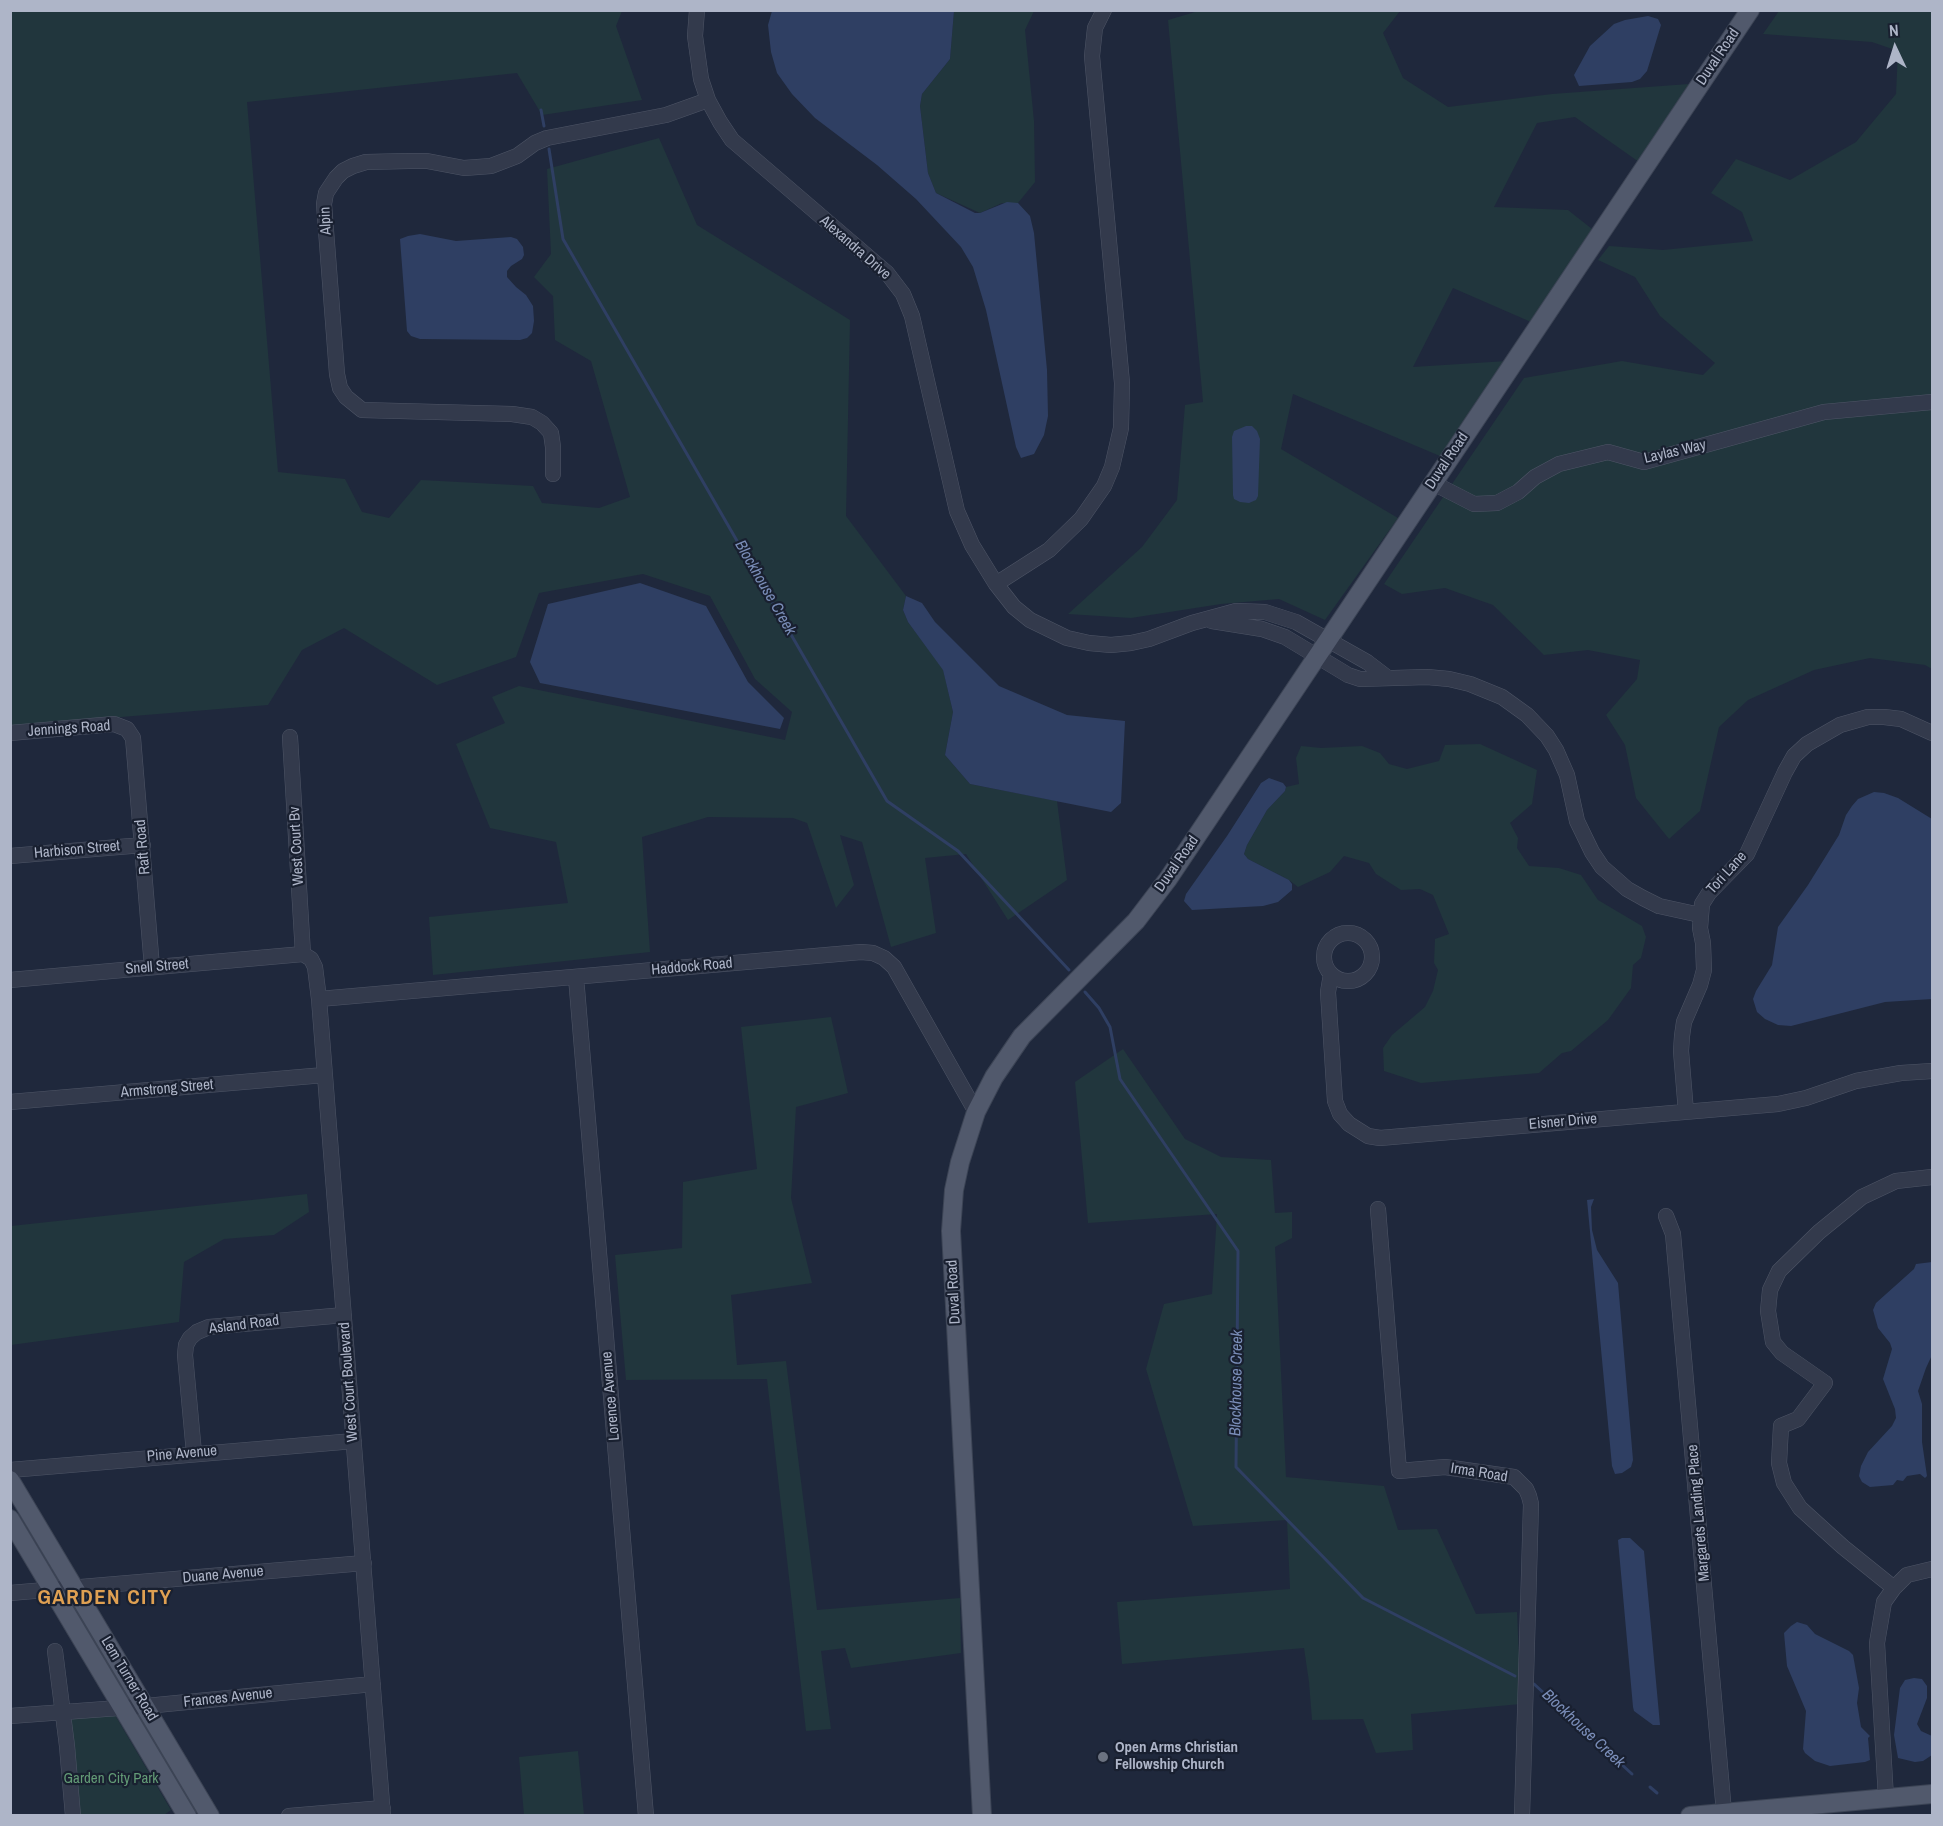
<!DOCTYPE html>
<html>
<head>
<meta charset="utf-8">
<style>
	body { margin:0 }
	#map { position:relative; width:1943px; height:1826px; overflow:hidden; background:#1f283c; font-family:"Archivo Narrow",sans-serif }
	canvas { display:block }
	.frame { position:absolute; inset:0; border:12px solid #aeb5c8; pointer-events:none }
	.north { position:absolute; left:1865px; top:18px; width:60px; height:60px; -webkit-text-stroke:4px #192030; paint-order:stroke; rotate:356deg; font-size:16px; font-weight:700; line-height:24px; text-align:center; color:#aeb5c8 }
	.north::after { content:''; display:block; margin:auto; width:21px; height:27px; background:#aeb5c8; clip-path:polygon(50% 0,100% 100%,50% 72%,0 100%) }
</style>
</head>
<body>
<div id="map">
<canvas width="1943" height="1826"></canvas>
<div class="frame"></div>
<div class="north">N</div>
</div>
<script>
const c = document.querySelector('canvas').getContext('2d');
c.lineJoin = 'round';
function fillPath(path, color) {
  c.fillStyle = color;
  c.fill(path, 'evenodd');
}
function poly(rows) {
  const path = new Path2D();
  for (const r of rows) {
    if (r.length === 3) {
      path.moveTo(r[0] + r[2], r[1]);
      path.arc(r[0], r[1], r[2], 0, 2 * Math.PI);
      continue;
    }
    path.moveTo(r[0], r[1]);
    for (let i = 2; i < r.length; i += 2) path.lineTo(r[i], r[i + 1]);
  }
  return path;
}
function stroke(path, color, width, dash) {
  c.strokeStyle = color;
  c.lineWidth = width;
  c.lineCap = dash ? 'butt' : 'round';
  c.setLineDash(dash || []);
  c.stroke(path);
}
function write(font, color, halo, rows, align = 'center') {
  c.font = font + ' "Archivo Narrow",sans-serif';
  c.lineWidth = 4.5;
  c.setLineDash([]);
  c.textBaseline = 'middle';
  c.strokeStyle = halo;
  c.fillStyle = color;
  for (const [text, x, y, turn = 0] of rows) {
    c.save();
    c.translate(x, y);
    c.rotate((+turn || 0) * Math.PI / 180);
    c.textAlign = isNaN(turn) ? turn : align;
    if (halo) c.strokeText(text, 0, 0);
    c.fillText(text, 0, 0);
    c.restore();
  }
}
fillPath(poly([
	[1202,10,1400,11,1383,33,1403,78,1448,107,1552,94,1689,84,1639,162,1575,117,1537,123,1494,207,1568,210,1592,229,1531,322,1453,288,1413,367,1507,361,1440,456,1293,394,1281,449,1398,518,1325,620,1279,599,1221,604,1131,618,1068,614,1142,547,1177,500,1185,405,1203,402,1168,20],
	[11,11,622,11,616,26,642,100,542,115,517,73,247,102,278,472,345,479,362,512,389,518,421,480,533,486,542,503,599,508,630,497,591,361,555,340,553,296,534,277,551,254,547,169,659,138,697,225,850,320,846,516,906,596,903,610,908,622,943,669,953,712,945,755,970,784,1057,801,1067,880,1008,920,966,854,925,858,936,933,891,947,862,842,840,835,854,885,836,908,807,823,793,818,708,817,642,837,650,952,433,975,429,917,568,903,556,842,490,828,456,744,505,723,492,697,519,686,785,740,792,712,755,679,710,596,643,574,539,593,516,657,437,685,344,628,302,650,268,705,11,726],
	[954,11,1034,11,1025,30,1034,121,1035,182,1018,203,1002,203,980,213,936,193,928,173,920,106,922,94,950,59],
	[1779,11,1932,11,1932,669,1925,665,1870,658,1814,670,1748,700,1719,727,1700,811,1669,839,1636,798,1625,745,1606,715,1637,679,1640,660,1588,650,1544,655,1493,605,1445,588,1402,594,1384,584,1524,378,1622,361,1703,375,1715,363,1660,316,1635,277,1598,260,1609,246,1663,250,1753,241,1742,212,1711,193,1736,159,1790,180,1856,142,1896,94,1898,51,1872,42,1763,34],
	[1480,744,1537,770,1532,804,1510,823,1518,838,1517,848,1529,866,1559,868,1581,875,1598,900,1642,926,1646,937,1641,958,1633,965,1631,988,1608,1020,1571,1051,1562,1053,1539,1073,1421,1083,1384,1071,1383,1048,1392,1035,1425,1007,1433,991,1438,970,1434,963,1435,939,1449,934,1433,895,1420,889,1401,890,1376,874,1369,863,1344,856,1330,872,1298,887,1289,880,1248,859,1244,854,1247,845,1267,810,1285,791,1286,787,1299,784,1296,758,1301,746,1321,748,1362,746,1380,753,1389,764,1407,769,1439,761,1445,745],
	[831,1017,848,1093,796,1107,791,1198,812,1283,731,1295,737,1365,786,1361,817,1610,960,1598,961,1653,851,1668,845,1648,821,1651,831,1729,806,1731,767,1379,626,1380,615,1255,682,1248,683,1182,757,1169,741,1027],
	[1123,1049,1185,1139,1221,1157,1271,1160,1275,1213,1292,1212,1292,1238,1275,1247,1286,1477,1384,1486,1398,1530,1437,1529,1476,1614,1517,1612,1521,1704,1411,1714,1413,1750,1376,1753,1363,1719,1312,1720,1309,1682,1304,1648,1122,1664,1117,1602,1290,1589,1287,1520,1193,1526,1146,1369,1164,1304,1212,1294,1217,1214,1088,1223,1075,1082],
	[307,1194,309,1212,274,1235,224,1239,184,1262,179,1322,11,1345,11,1226],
	[115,1715,171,1810,164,1815,79,1815,68,1724,76,1716],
	[578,1751,584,1815,524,1815,519,1757]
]), '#21363d');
fillPath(poly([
	[772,11,954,11,950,59,922,94,920,106,928,173,936,193,975,213,980,213,1007,202,1018,203,1030,216,1034,233,1047,370,1048,416,1044,435,1034,454,1021,458,1016,447,986,310,973,267,961,247,916,199,877,165,815,118,792,94,777,73,771,52,768,25],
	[1648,16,1658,19,1661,25,1647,71,1640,79,1632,82,1579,86,1574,75,1590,46,1614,24,1625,20],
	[420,234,456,241,511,237,517,239,523,247,524,255,522,259,511,266,507,271,507,277,516,287,526,295,533,306,534,321,532,333,527,338,520,340,420,339,411,336,407,331,400,239,408,236],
	[1246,426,1252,426,1257,431,1260,439,1258,496,1256,500,1249,503,1240,502,1234,499,1233,495,1232,437,1234,431],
	[640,583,706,606,748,682,784,718,780,729,540,683,530,662,548,604],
	[906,596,922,603,935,622,999,686,1067,715,1125,721,1121,803,1111,812,970,784,945,755,953,712,943,670,908,622,903,610],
	[1269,778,1283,783,1286,787,1285,791,1267,810,1247,845,1244,854,1248,859,1289,880,1292,884,1292,890,1278,902,1263,906,1192,910,1184,901,1186,894,1227,836,1261,783],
	[1874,792,1884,793,1898,798,1932,819,1932,999,1885,1002,1791,1026,1778,1025,1765,1019,1757,1012,1753,999,1756,991,1772,965,1778,927,1808,885,1839,835,1846,815,1852,806,1858,799],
	[1594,1199,1591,1207,1592,1230,1597,1250,1618,1283,1633,1460,1631,1467,1622,1473,1615,1474,1612,1466,1587,1200],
	[1932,1262,1932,1355,1926,1368,1918,1391,1922,1404,1922,1442,1927,1476,1925,1478,1920,1474,1907,1476,1903,1481,1897,1480,1893,1485,1870,1487,1862,1482,1859,1476,1861,1466,1868,1452,1892,1426,1896,1418,1895,1409,1883,1379,1892,1349,1890,1343,1878,1328,1873,1310,1876,1303,1914,1269,1916,1264],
	[1622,1538,1630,1538,1644,1551,1660,1725,1653,1725,1634,1711,1633,1707,1618,1540],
	[1797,1622,1807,1625,1815,1634,1849,1651,1853,1655,1859,1688,1857,1703,1861,1727,1870,1736,1868,1738,1870,1760,1865,1762,1830,1766,1815,1761,1805,1753,1803,1749,1806,1711,1787,1666,1784,1633,1791,1626],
	[1914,1678,1922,1679,1927,1686,1927,1698,1917,1724,1921,1731,1932,1736,1932,1755,1923,1761,1915,1762,1898,1758,1894,1735,1900,1688,1905,1680]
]), '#2f3f63');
stroke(poly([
	[541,110,544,126],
	[549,149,563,239,887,801,958,851,1069,970],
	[1085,992,1099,1008,1110,1027,1120,1079,1238,1251,1236,1467,1363,1598,1515,1676],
	[1534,1684,1632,1774],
	[1650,1787,1657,1793]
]), '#2f3f63', 3);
const minor = poly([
	[697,10,695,36,701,79,708,100,720,122,732,140,887,273,903,294,912,316,957,511,972,545,996,584,1014,607,1030,620,1067,638,1089,643,1111,645,1131,643,1149,639,1192,623,1236,611,1265,612,1296,622,1367,662,1388,678],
	[553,474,553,447,551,433,542,423,532,417,512,414,362,410,346,397,340,388,337,374,324,204,326,193,336,178,343,171,353,166,366,162,409,161,427,161,464,168,491,166,517,156,535,143,547,138,666,115,708,100],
	[1433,483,1474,504,1497,503,1518,492,1535,477,1559,464,1608,452,1644,462,1824,412,1932,402],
	[996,584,1049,550,1081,519,1104,486,1112,467,1121,428,1122,383,1092,56,1095,28,1104,10],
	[1212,621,1262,629,1285,637,1348,675,1360,679,1427,677,1449,679,1470,684,1502,697,1527,715,1547,736,1556,750,1567,775,1577,821,1592,852,1602,867,1627,889,1643,898,1659,906,1700,915],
	[10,733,114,724,127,729,133,738,152,967],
	[290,737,303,954],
	[10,856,143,845],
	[1348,957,24],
	[303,954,311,959,315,967,319,999,383,1816],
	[1331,974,1328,992,1335,1101,1340,1114,1349,1124,1368,1136,1380,1138,1778,1104,1806,1098,1856,1081,1901,1073,1932,1071],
	[576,977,646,1816],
	[10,980,303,954],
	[319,999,861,952,873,953,884,958,894,967,976,1112],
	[10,1102,324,1075],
	[1686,1112,1681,1051,1682,1036,1684,1022,1700,985,1704,970,1703,943,1700,928,1702,904,1709,893,1747,854,1785,772,1794,756,1807,744,1840,725,1868,717,1884,717,1901,719,1932,733],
	[1378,1209,1399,1471,1445,1467,1514,1477,1526,1489,1529,1496,1531,1504,1522,1816],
	[1666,1216,1673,1234,1724,1812],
	[194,1453,185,1355,186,1345,190,1338,197,1332,209,1327,344,1315],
	[10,1470,354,1441],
	[1894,1588,1843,1547,1800,1508,1784,1483,1779,1463,1781,1426,1798,1419,1825,1383,1782,1353,1773,1342,1768,1311,1770,1290,1779,1271,1819,1232,1862,1197,1896,1181,1932,1177],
	[10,1593,364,1563],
	[55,1651,67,1746,73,1816],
	[10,1716,146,1706,373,1684],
	[1886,1798,1877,1643,1884,1602,1894,1588,1907,1575,1932,1569],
	[289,1816,383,1808]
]);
const major = poly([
	[10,1480,210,1816],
	[10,1519,187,1816],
	[982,1816,951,1231,954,1190,960,1162,976,1112,994,1077,1022,1036,1136,921,1168,879,1750,10],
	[1690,1816,1932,1794]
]);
stroke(minor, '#4e5566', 16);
stroke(major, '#3c4455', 20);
stroke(minor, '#333a4c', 15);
stroke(major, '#51596c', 18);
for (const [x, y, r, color] of [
	[1103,1757,6,"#6b7280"]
]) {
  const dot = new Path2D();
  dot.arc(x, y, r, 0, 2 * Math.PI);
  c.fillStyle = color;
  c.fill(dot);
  stroke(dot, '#192030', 2);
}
write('15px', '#aeb5c8', '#192030', [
	["Duval Road",1718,57,-56],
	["Alpin",326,221,-93],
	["Alexandra Drive",855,248,41],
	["Laylas Way",1675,452,-13],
	["Duval Road",1447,461,-56],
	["Jennings Road",69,729,-4],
	["West Court Bv",297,846,-93],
	["Raft Road",143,847,-95],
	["Harbison Street",77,850,-5],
	["Duval Road",1177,864,-55],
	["Tori Lane",1727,873,-48],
	["Snell Street",157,967,-5],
	["Haddock Road",692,967,-5],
	["Armstrong Street",167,1089,-5],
	["Eisner Drive",1563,1122,-5],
	["Duval Road",954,1292,-93],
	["Asland Road",244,1325,-7],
	["West Court Boulevard",349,1382,-94],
	["Lorence Avenue",611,1396,-95],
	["Pine Avenue",182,1454,-5],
	["Irma Road",1479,1473,9],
	["Margarets Landing Place",1699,1513,-95],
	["Duane Avenue",223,1575,-5],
	["Lem Turner Road",129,1679,59],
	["Frances Avenue",228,1698,-6]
]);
write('bold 15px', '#aeb5c8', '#192030', [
	["Open Arms Christian",1115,1748],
	["Fellowship Church",1115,1765]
], 'left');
write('15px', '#639b76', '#192030', [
	["Garden City Park",111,1779]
]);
write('italic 16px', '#7a8db8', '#192030', [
	["Blockhouse Creek",765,588,60],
	["Blockhouse Creek",1237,1383,-89],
	["Blockhouse Creek",1583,1729,43]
]);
c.letterSpacing = '1.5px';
write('bold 21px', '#dfa052', '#192030', [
	["GARDEN CITY",105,1598]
]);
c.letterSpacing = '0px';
</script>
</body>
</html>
